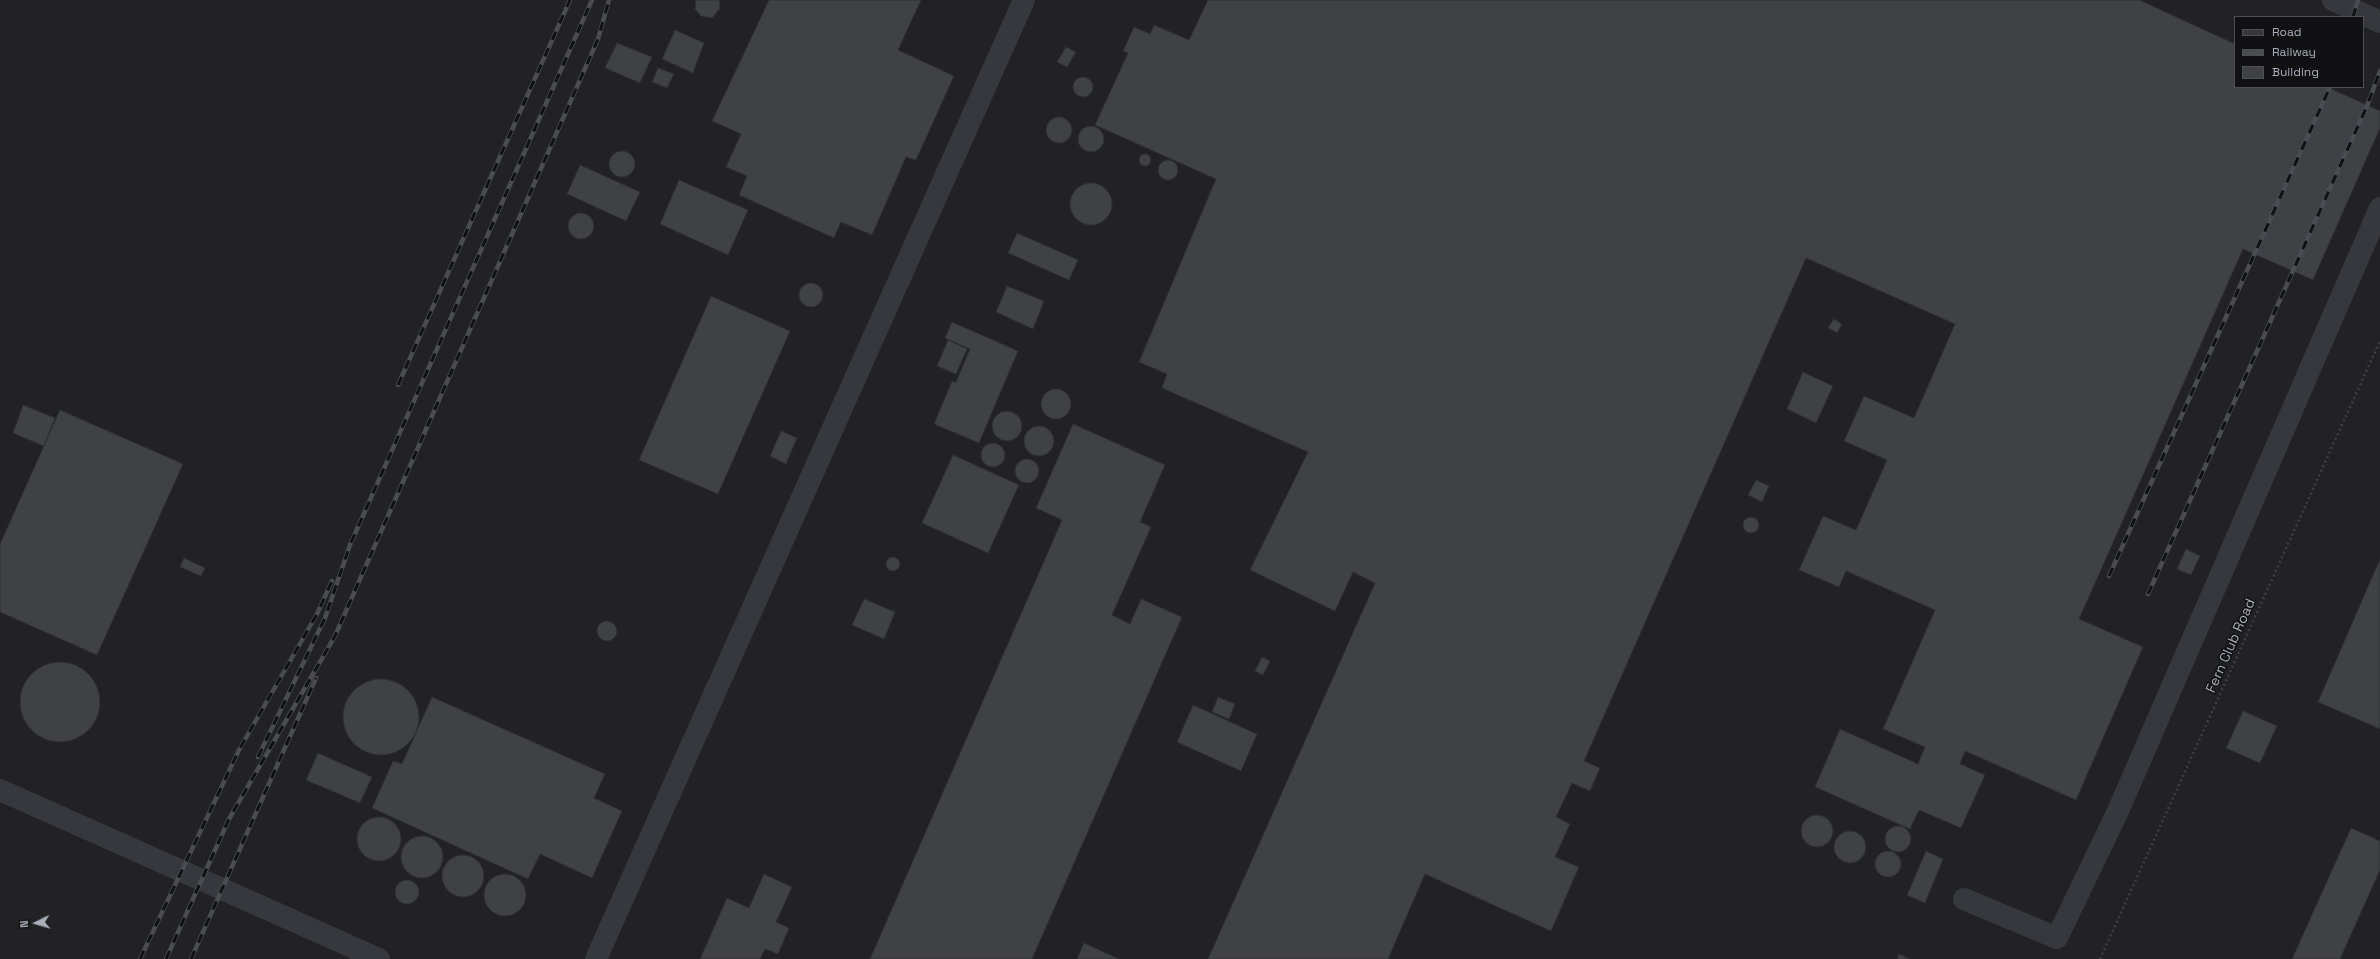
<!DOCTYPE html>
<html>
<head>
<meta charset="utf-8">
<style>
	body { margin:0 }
	#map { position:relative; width:2380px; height:959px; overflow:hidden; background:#161618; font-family:"Space Grotesk",sans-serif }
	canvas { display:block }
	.legend { position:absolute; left:2234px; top:16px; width:130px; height:72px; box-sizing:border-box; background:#111113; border:1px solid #4d4f55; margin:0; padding:5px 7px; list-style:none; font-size:12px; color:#a8adb8 }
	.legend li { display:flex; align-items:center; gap:8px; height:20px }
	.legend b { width:20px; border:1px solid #4d4f55 }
	.north { position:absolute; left:16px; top:903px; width:40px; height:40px; -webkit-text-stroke:3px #111113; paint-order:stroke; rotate:265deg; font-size:11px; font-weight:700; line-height:16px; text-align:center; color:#a8adb8 }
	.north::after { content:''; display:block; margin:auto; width:14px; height:18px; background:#a8adb8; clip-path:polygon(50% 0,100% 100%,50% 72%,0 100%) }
</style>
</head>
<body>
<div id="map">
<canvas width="2380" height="959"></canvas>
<ul class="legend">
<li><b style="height:5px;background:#37383d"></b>Road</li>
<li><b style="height:5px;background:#4a4c52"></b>Railway</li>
<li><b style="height:11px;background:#404145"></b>Building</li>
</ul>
<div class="north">N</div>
</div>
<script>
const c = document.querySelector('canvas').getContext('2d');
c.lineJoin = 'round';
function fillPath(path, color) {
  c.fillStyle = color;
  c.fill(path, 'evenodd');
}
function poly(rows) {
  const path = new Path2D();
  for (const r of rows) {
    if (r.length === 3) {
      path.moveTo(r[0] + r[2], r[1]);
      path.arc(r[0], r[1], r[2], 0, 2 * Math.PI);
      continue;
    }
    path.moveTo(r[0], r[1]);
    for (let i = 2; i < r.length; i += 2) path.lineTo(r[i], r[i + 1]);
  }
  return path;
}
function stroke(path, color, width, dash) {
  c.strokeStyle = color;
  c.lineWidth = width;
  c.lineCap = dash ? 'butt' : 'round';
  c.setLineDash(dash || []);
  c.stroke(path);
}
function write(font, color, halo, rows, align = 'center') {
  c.font = font + ' "Space Grotesk",sans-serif';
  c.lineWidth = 3;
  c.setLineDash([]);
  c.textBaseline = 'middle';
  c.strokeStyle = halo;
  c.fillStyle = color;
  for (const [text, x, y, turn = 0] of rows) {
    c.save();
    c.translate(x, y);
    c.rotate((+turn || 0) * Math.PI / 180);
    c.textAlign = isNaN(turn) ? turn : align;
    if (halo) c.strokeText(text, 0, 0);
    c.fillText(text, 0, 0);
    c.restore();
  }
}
fillPath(poly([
	[0,0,2380,0,2380,959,0,959],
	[2235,17,2363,17,2363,87,2235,87]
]), '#222225');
const building = poly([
	[719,0,720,8,712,18,701,16,695,9,696,0,719,0],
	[769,0,921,0,898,50,954,76,916,160,906,157,872,235,841,222,834,238,739,195,747,176,726,167,741,134,712,121,769,0],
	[1208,0,2139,0,2235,44,2235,87,2327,87,2380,111,2380,128,2313,280,2243,249,2100,572,2079,619,2143,647,2076,800,1965,751,1960,764,1985,775,1961,828,1919,810,1910,829,1815,787,1840,729,1918,764,1925,747,1883,729,1935,610,1846,571,1839,587,1799,570,1823,516,1856,530,1887,460,1844,441,1864,396,1914,418,1955,324,1806,258,1584,761,1600,768,1590,791,1572,783,1556,817,1570,824,1555,857,1579,867,1551,931,1425,874,1388,959,1208,959,1375,583,1353,572,1335,611,1250,570,1308,452,1162,388,1167,374,1139,362,1216,179,1095,125,1128,53,1123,51,1134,27,1150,34,1154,25,1189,40,1208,0],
	[675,30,704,43,693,73,662,59,675,30],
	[617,43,652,57,640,83,605,68,617,43],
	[1066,47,1076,52,1067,67,1057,62,1066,47],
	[658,68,674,74,667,88,652,82,658,68],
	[1083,87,10],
	[1059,130,13],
	[1091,139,13],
	[622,164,13],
	[1145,160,6],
	[1168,170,10],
	[580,165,640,192,626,221,567,194,580,165],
	[679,180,748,210,728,255,660,224,679,180],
	[1091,204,21],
	[581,226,13],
	[1017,233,1078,260,1069,280,1008,253,1017,233],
	[811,295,12],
	[1007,286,1044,301,1033,329,996,312,1007,286],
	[711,296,790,331,718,494,639,460,711,296],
	[1834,319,1842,324,1837,333,1828,328,1834,319],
	[952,322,1018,351,979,443,934,424,952,381,956,382,970,349,945,338,952,322],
	[948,340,967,349,956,374,937,366,948,340],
	[1803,372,1833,386,1816,423,1787,409,1803,372],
	[1056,404,15],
	[23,405,55,418,44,446,13,433,23,405],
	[60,410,183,464,97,655,0,612,0,544,60,410],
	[1007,426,15],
	[1073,424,1165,465,1140,522,1151,527,1112,615,1130,624,1141,599,1182,617,1032,959,870,959,1062,520,1036,508,1073,424],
	[1039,441,15],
	[781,431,797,438,786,464,770,456,781,431],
	[993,455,12],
	[953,455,1019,485,988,553,922,523,953,455],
	[1027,471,12],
	[1756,480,1769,486,1762,502,1748,495,1756,480],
	[1751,525,8],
	[2186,549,2200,556,2191,575,2177,569,2186,549],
	[893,564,7],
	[184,558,205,568,201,576,180,567,184,558],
	[2380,559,2380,729,2318,702,2380,559],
	[864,599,895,612,884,639,852,625,864,599],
	[607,631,10],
	[1262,657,1270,661,1263,675,1255,671,1262,657],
	[60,702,40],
	[381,717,38],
	[432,697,605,774,594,798,622,811,592,878,540,854,528,879,372,808,393,761,402,764,432,697],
	[1218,697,1235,704,1229,719,1212,712,1218,697],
	[1193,705,1257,734,1241,771,1177,742,1193,705],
	[2243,711,2277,726,2260,763,2226,748,2243,711],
	[318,753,372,777,360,803,306,780,318,753],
	[1817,831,16],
	[379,839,22],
	[1898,839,13],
	[2351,828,2380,841,2380,870,2340,959,2292,959,2351,828],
	[1850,847,16],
	[422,857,21],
	[1926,851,1943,859,1925,903,1907,895,1926,851],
	[1888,864,13],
	[463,876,21],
	[505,895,21],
	[764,874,792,887,776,922,789,928,778,954,765,949,760,959,700,959,727,898,749,908,764,874],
	[407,892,12],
	[1084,943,1119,959,1077,959,1084,943],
	[1899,954,1910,959,1897,959,1899,954]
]);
fillPath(building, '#404145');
stroke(building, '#303034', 1);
stroke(poly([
	[2100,959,2380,341]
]), '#3d3f44', 2.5, [2, 3]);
stroke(poly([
	[2333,0,2380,22],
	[0,790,379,959],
	[1964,899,2057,938,2118,811,2380,208],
	[596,959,1024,0]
]), '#37383d', 22);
const rail = poly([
	[2353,17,2358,0],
	[398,385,570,0],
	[2109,576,2330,87],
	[2148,594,2367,106,2380,71],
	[258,757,325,618,350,545,592,0],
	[140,959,239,750,317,614,332,581],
	[166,959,229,819,335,636,598,39,609,0],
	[191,959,316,678]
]);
stroke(rail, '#4a4c52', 4.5);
stroke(rail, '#111113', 3, [9]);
write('14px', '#a8adb8', '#111113', [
	["Fern Club Road",2231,646,-66]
]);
</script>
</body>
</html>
